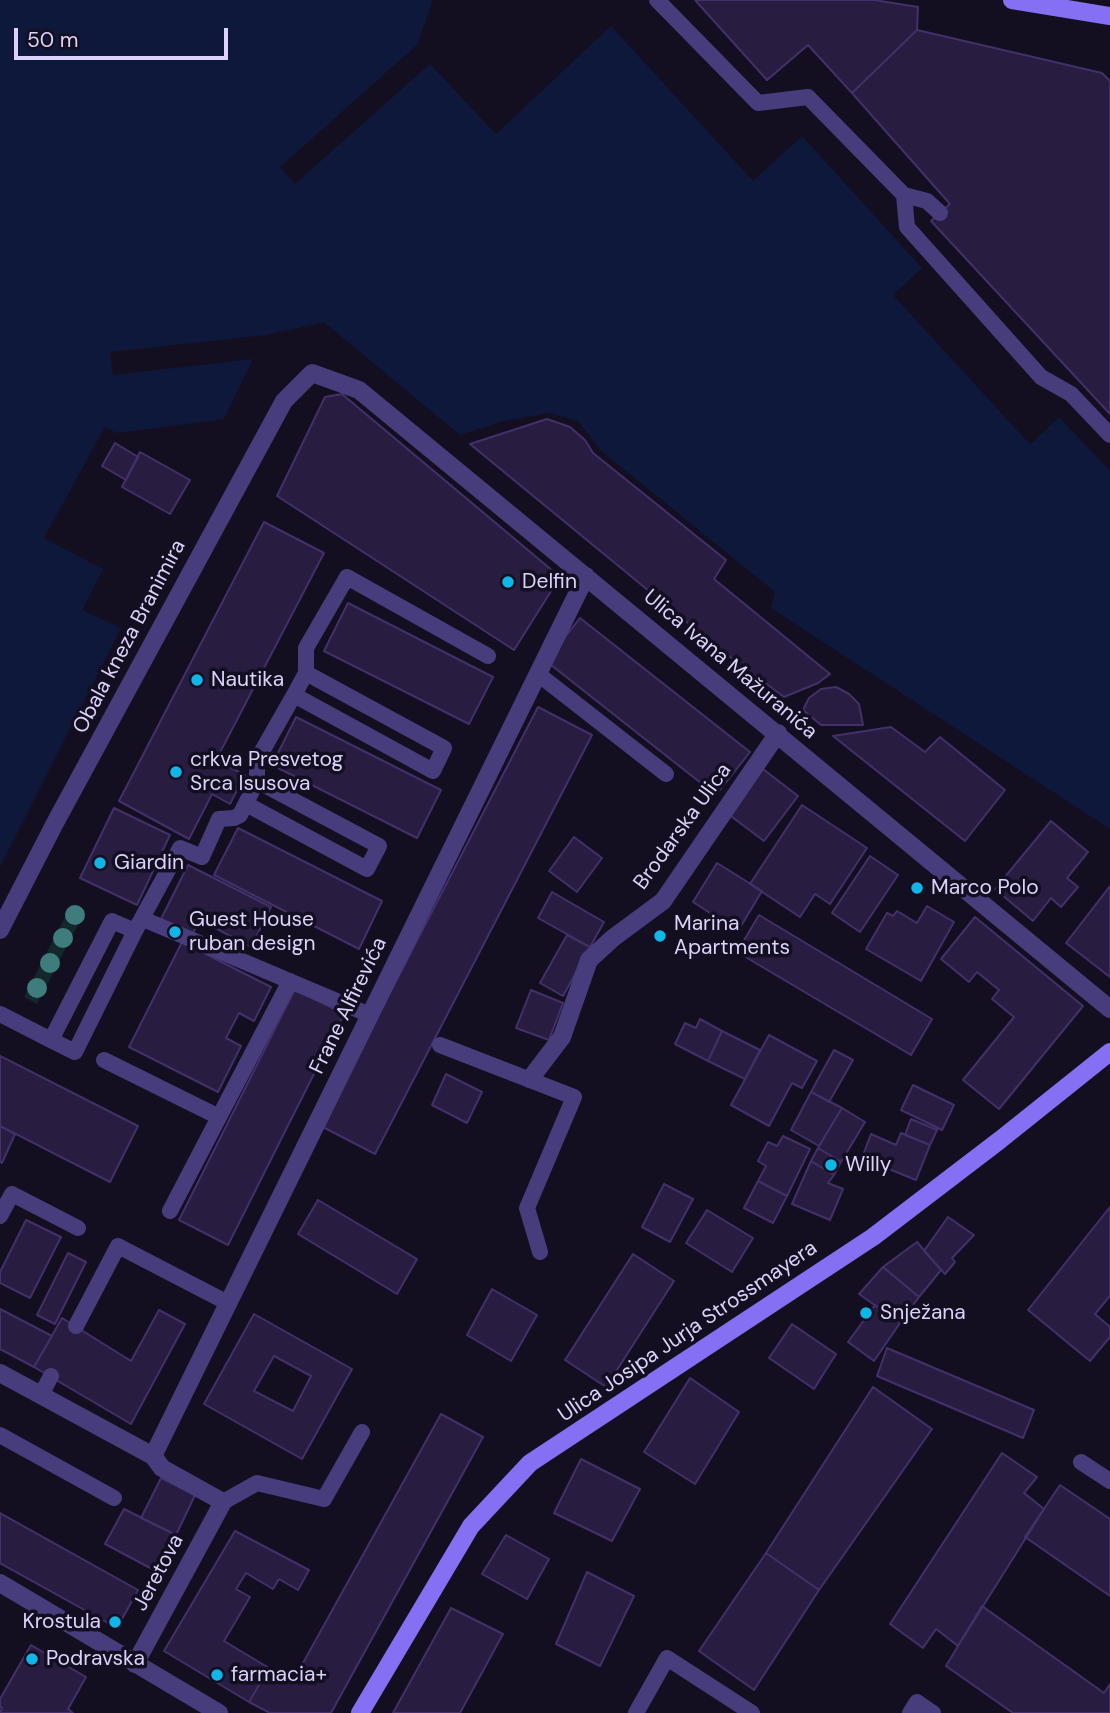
<!DOCTYPE html>
<html>
<head>
<meta charset="utf-8">
<style>
	body { margin:0 }
	#map { position:relative; width:1110px; height:1713px; overflow:hidden; background:#140f20; font-family:"DM Sans",sans-serif }
	canvas { display:block }
	.scale { position:absolute; left:14px; top:28px; width:214px; height:32px; box-sizing:border-box; border:4px solid #dcd2fc; border-top:0; padding-left:9px; font-size:21px; line-height:24px; white-space:nowrap; color:#dcd2fc; -webkit-text-stroke:5px #140f20; paint-order:stroke }
</style>
</head>
<body>
<div id="map">
<canvas width="1110" height="1713"></canvas>
<div class="scale">50 m</div>
</div>
<script>
const c = document.querySelector('canvas').getContext('2d');
c.lineJoin = 'round';
function fillPath(path, color) {
  c.fillStyle = color;
  c.fill(path, 'evenodd');
}
function poly(rows) {
  const path = new Path2D();
  for (const r of rows) {
    path.moveTo(r[0], r[1]);
    for (let i = 2; i < r.length; i += 2) path.lineTo(r[i], r[i + 1]);
  }
  return path;
}
function stroke(path, color, width, dash) {
  c.strokeStyle = color;
  c.lineWidth = width;
  c.lineCap = dash ? 'butt' : 'round';
  c.setLineDash(dash || []);
  c.stroke(path);
}
function write(font, color, halo, rows, align = 'center') {
  c.font = font + ' "DM Sans",sans-serif';
  c.lineWidth = 7;
  c.setLineDash([]);
  c.textBaseline = 'middle';
  c.strokeStyle = halo;
  c.fillStyle = color;
  for (const [text, x, y, turn = 0] of rows) {
    c.save();
    c.translate(x, y);
    c.rotate((+turn || 0) * Math.PI / 180);
    c.textAlign = isNaN(turn) ? turn : align;
    if (halo) c.strokeText(text, 0, 0);
    c.fillText(text, 0, 0);
    c.restore();
  }
}
fillPath(poly([
	[71,905,85,911,37,1004,24,997]
]), '#12282a');
fillPath(poly([
	[0,0,433,0,417,45,280,167,295,184,430,64,496,134,611,26,753,181,802,136,922,268,893,295,1025,439,1031,444,1059,417,1110,471,1110,829,771,608,775,592,600,450,578,421,549,413,504,421,460,435,324,322,266,335,110,352,113,375,253,359,224,419,117,433,105,427,44,538,103,569,82,610,121,628,0,867]
]), '#0d183b');
const building = poly([
	[695,0,874,0,918,7,917,30,852,93,808,45,767,80,695,0],
	[917,30,1102,73,1110,81,1110,414,931,221,950,204,852,93,917,30],
	[342,394,560,577,514,650,277,496,325,397,342,394],
	[547,419,570,427,585,440,593,453,726,560,714,579,830,674,818,683,784,697,722,651,470,444,547,419],
	[115,443,138,457,126,480,102,466,115,443],
	[140,452,190,480,170,514,122,487,140,452],
	[264,522,324,553,216,760,245,775,230,804,212,794,189,839,119,801,264,522],
	[348,603,493,677,469,724,324,651,348,603],
	[580,618,750,752,716,795,546,661,580,618],
	[836,687,849,694,859,704,863,725,821,725,803,710,809,698,821,689,836,687],
	[538,707,592,735,375,1154,321,1126,538,707],
	[296,717,441,790,417,838,272,765,296,717],
	[891,727,925,752,940,737,1005,790,965,841,833,736,891,727],
	[763,769,798,796,764,841,728,814,763,769],
	[802,805,867,848,830,904,815,894,800,917,750,884,802,805],
	[114,808,170,835,137,905,80,878,114,808],
	[1051,821,1088,852,1067,878,1078,887,1061,907,1051,898,1033,921,995,889,1051,821],
	[238,828,382,901,359,949,214,875,238,828],
	[574,837,602,858,577,892,549,871,574,837],
	[870,856,898,875,860,932,832,913,870,856],
	[717,863,762,891,738,931,693,902,717,863],
	[188,865,271,907,251,947,200,920,192,935,161,919,188,865],
	[1110,886,1110,977,1066,943,1110,886],
	[552,892,604,922,590,947,538,918,552,892],
	[927,906,954,922,921,981,866,949,887,913,893,916,897,911,917,923,927,906],
	[759,915,932,1019,911,1055,737,952,759,915],
	[975,917,1083,1006,999,1109,963,1080,1014,1017,992,999,999,990,977,972,969,982,941,959,975,917],
	[567,935,590,947,563,996,540,983,567,935],
	[182,942,271,987,254,1021,239,1013,226,1038,241,1046,218,1092,129,1047,182,942],
	[295,989,344,1014,228,1245,179,1220,295,989],
	[531,990,563,1003,549,1040,516,1028,531,990],
	[700,1019,722,1031,708,1061,675,1044,685,1023,696,1028,700,1019],
	[722,1031,760,1050,745,1079,708,1061,722,1031],
	[769,1035,817,1061,802,1088,792,1083,769,1126,731,1105,769,1035],
	[834,1050,853,1060,829,1102,811,1092,834,1050],
	[0,1056,138,1126,110,1182,0,1126,0,1056],
	[446,1074,482,1092,467,1123,432,1105,446,1074],
	[913,1085,954,1105,942,1130,901,1110,913,1085],
	[811,1092,842,1108,819,1146,791,1130,811,1092],
	[842,1108,865,1122,841,1162,818,1148,842,1108],
	[911,1119,937,1130,930,1145,905,1135,911,1119],
	[0,1126,15,1134,2,1163,0,1162,0,1126],
	[901,1133,930,1145,916,1180,862,1158,871,1134,896,1145,901,1133],
	[783,1136,810,1149,787,1196,758,1181,766,1166,758,1161,768,1142,777,1146,783,1136],
	[818,1148,841,1162,834,1175,811,1161,818,1148],
	[811,1161,834,1175,828,1183,843,1189,830,1220,792,1204,811,1161],
	[758,1181,787,1196,773,1223,744,1208,758,1181],
	[664,1184,693,1199,670,1242,642,1227,664,1184],
	[318,1200,417,1259,397,1294,298,1234,318,1200],
	[1110,1207,1110,1296,1095,1314,1110,1327,1110,1337,1090,1361,1028,1310,1110,1207],
	[707,1210,753,1238,732,1272,686,1243,707,1210],
	[948,1217,974,1235,952,1258,955,1262,945,1274,924,1251,948,1217],
	[26,1220,61,1237,30,1298,0,1283,0,1272,26,1220],
	[917,1242,941,1270,919,1297,883,1267,917,1242],
	[68,1253,86,1262,55,1324,37,1315,68,1253],
	[633,1254,674,1281,606,1387,565,1360,633,1254],
	[883,1267,919,1297,900,1323,859,1294,883,1267],
	[492,1289,537,1315,511,1361,467,1335,492,1289],
	[875,1305,900,1323,874,1361,848,1342,875,1305],
	[0,1309,52,1336,34,1367,0,1349,0,1309],
	[159,1310,185,1324,131,1424,34,1367,62,1318,131,1361,159,1310],
	[254,1314,352,1369,302,1459,204,1404,254,1314],
	[274,1356,311,1376,293,1411,254,1391,274,1356],
	[792,1324,836,1354,814,1389,769,1358,792,1324],
	[887,1348,1034,1410,1023,1438,877,1376,887,1348],
	[690,1378,739,1412,695,1484,644,1452,690,1378],
	[873,1387,932,1429,819,1590,766,1553,873,1387],
	[441,1414,483,1437,331,1713,270,1713,249,1702,269,1668,293,1681,441,1414],
	[1002,1453,1037,1477,1024,1493,1044,1509,958,1646,936,1629,923,1648,890,1624,1002,1453],
	[581,1459,640,1489,612,1541,554,1513,581,1459],
	[161,1478,195,1495,176,1535,141,1518,161,1478],
	[1060,1485,1110,1519,1110,1596,1025,1537,1060,1485],
	[124,1509,176,1535,156,1571,105,1544,124,1509],
	[0,1513,138,1590,117,1628,0,1563,0,1513],
	[235,1531,309,1570,298,1590,279,1579,273,1589,246,1573,236,1589,250,1597,224,1641,269,1668,249,1702,164,1651,235,1531],
	[506,1535,549,1559,527,1599,482,1574,506,1535],
	[766,1553,819,1590,754,1690,699,1651,766,1553],
	[587,1572,634,1596,600,1666,556,1644,587,1572],
	[982,1606,1104,1693,1110,1684,1110,1713,1013,1713,946,1666,982,1606],
	[451,1608,503,1634,460,1713,393,1713,451,1608],
	[31,1645,86,1677,68,1709,73,1713,0,1713,2,1708,0,1706,0,1699,31,1645]
]);
fillPath(building, '#281c40');
stroke(building, '#43306a', 2);
stroke(poly([
	[657,0,758,103,808,97,904,195,907,227,1041,377,1071,394,1110,435],
	[904,195,927,201,940,213],
	[306,673,306,648,347,577,488,656],
	[538,674,666,774],
	[257,781,257,764,261,753,294,695,433,771,444,748,306,673,294,695],
	[143,919,370,1015],
	[135,931,180,848,202,857,219,819,234,818,240,815,257,781,379,846,367,869,246,804],
	[0,1014,51,1040,75,1052,135,931,112,921,51,1040],
	[440,1045,574,1097,527,1208,540,1252],
	[104,1060,219,1117],
	[170,1211,290,981],
	[0,1216,12,1194,78,1228],
	[76,1326,118,1246,228,1303],
	[41,1395,51,1376],
	[0,1435,114,1498],
	[1081,1462,1110,1481],
	[223,1502,257,1483,324,1499,362,1432],
	[636,1713,667,1658,752,1713],
	[910,1713,917,1702,933,1713]
]), '#483d7c', 16);
stroke(poly([
	[0,930,55,823,284,401,312,373,359,390,1110,1009],
	[530,1079,562,1037,589,960,613,938,663,901,778,733],
	[0,1373,153,1456,162,1468,223,1502,135,1664],
	[153,1456,586,576],
	[0,1583,219,1713]
]), '#483d7c', 18);
stroke(poly([
	[1012,0,1110,16],
	[360,1713,471,1526,530,1463,873,1237,1000,1140,1110,1052]
]), '#8570f4', 18);
c.fillStyle = '#3f7c7d';
for (const [x, y] of [
	[75,915],
	[63,938],
	[50,963],
	[37,988]
]) {
  c.beginPath();
  c.arc(x, y, 10, 0, 2 * Math.PI);
  c.fill();
}
for (const [x, y, r, color] of [
	[508,582,7,"#11b6e8"],
	[197,680,7,"#11b6e8"],
	[176,772,7,"#11b6e8"],
	[100,863,7,"#11b6e8"],
	[917,888,7,"#11b6e8"],
	[175,932,7,"#11b6e8"],
	[660,936,7,"#11b6e8"],
	[831,1165,7,"#11b6e8"],
	[866,1313,7,"#11b6e8"],
	[115,1622,7,"#11b6e8"],
	[32,1659,7,"#11b6e8"],
	[217,1675,7,"#11b6e8"]
]) {
  const dot = new Path2D();
  dot.arc(x, y, r, 0, 2 * Math.PI);
  c.fillStyle = color;
  c.fill(dot);
  stroke(dot, '#140f20', 2.5);
}
write('21px', '#dcd2fc', '#140f20', [
	["Delfin",522,582],
	["Nautika",211,680],
	["crkva Presvetog",190,760],
	["Srca Isusova",190,784],
	["Giardin",114,863],
	["Marco Polo",931,888],
	["Guest House",189,920],
	["ruban design",189,944],
	["Marina",674,924],
	["Apartments",674,948],
	["Willy",845,1165],
	["Snježana",880,1313],
	["Krostula",101,1622,"right"],
	["Podravska",46,1659],
	["farmacia+",231,1675]
], 'left');
write('21px', '#dcd2fc', '#140f20', [
	["Obala kneza Branimira",130,637,-62],
	["Ulica Ivana Mažuranića",730,665,40],
	["Brodarska Ulica",683,827,-54],
	["Frane Alfirevića",349,1006,-64],
	["Ulica Josipa Jurja Strossmayera",688,1332,-34],
	["Jeretova",159,1573,-62]
]);
</script>
</body>
</html>
